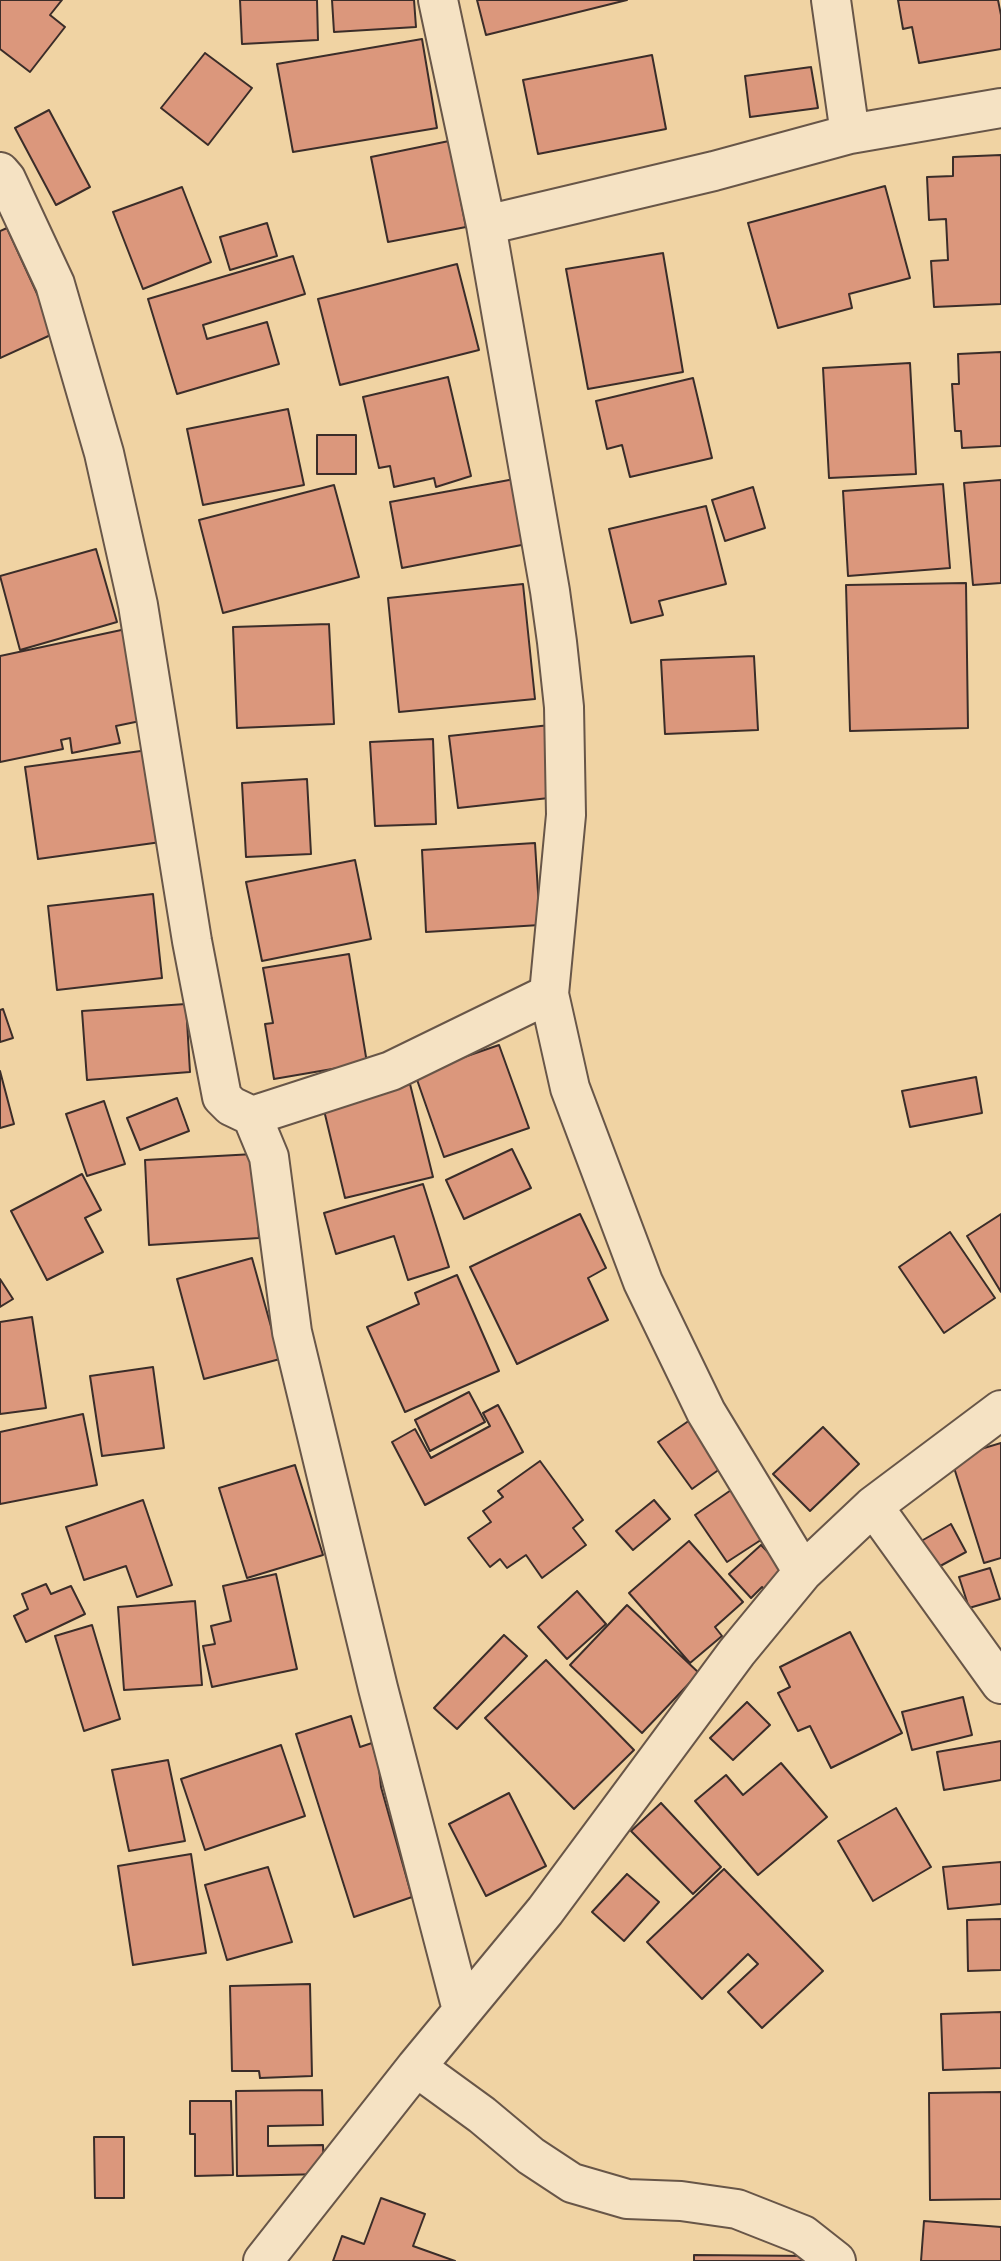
<!DOCTYPE html>
<html>
<head>
<meta charset="utf-8">
<style>
	body { margin:0 }
	canvas { display:block; background:#f0d3a3 }
</style>
</head>
<body>
<canvas width="1001" height="2261"></canvas>
<script>
const c = document.querySelector('canvas').getContext('2d');
c.lineJoin = 'round';
function fillPath(path, color) {
  c.fillStyle = color;
  c.fill(path, 'evenodd');
}
function poly(rows) {
  const path = new Path2D();
  for (const r of rows) {
    path.moveTo(r[0], r[1]);
    for (let i = 2; i < r.length; i += 2) path.lineTo(r[i], r[i + 1]);
  }
  return path;
}
function stroke(path, color, width, dash) {
  c.strokeStyle = color;
  c.lineWidth = width;
  c.lineCap = dash ? 'butt' : 'round';
  c.setLineDash(dash || []);
  c.stroke(path);
}
const building = poly([
	[0,0,62,0,50,15,65,27,30,72,0,49,0,0],
	[240,0,317,0,318,40,242,44,240,0],
	[332,0,414,0,416,27,334,32,332,0],
	[477,0,627,0,486,35,477,0],
	[898,0,998,0,1001,15,1001,49,919,63,912,27,903,29,898,0],
	[422,39,437,128,293,152,277,64,422,39],
	[205,53,252,88,208,145,161,108,205,53],
	[652,55,666,129,538,154,523,80,652,55],
	[811,67,818,108,750,117,745,76,811,67],
	[49,110,90,187,56,205,15,128,49,110],
	[449,141,466,227,388,242,371,157,449,141],
	[1001,155,1001,304,934,307,931,261,948,260,946,219,929,220,927,177,953,176,953,157,1001,155],
	[885,186,910,278,849,294,852,308,778,328,748,223,885,186],
	[182,187,211,262,143,289,113,212,182,187],
	[267,223,277,256,230,270,220,237,267,223],
	[7,228,55,333,0,358,0,231,7,228],
	[663,253,683,372,588,389,566,269,663,253],
	[293,256,305,294,203,325,207,339,267,322,279,364,177,394,148,299,293,256],
	[457,264,479,350,340,385,318,299,457,264],
	[1001,352,1001,446,962,448,961,431,955,431,952,384,959,384,958,354,1001,352],
	[910,363,916,474,829,478,823,368,910,363],
	[448,377,471,476,436,487,434,478,394,487,390,466,379,468,363,397,448,377],
	[693,378,712,458,630,477,622,445,607,449,596,401,693,378],
	[288,409,304,485,203,505,187,429,288,409],
	[317,435,356,435,356,474,317,474,317,435],
	[520,478,532,543,402,568,390,502,520,478],
	[1001,480,1001,583,973,585,964,483,1001,480],
	[943,484,950,568,848,576,843,491,943,484],
	[334,485,359,577,223,613,199,520,334,485],
	[753,487,765,528,725,541,712,500,753,487],
	[706,506,726,584,659,601,663,615,631,623,609,529,706,506],
	[96,549,117,622,20,650,0,576,96,549],
	[966,583,968,728,850,731,846,585,966,583],
	[523,584,535,699,399,712,388,598,523,584],
	[329,624,334,724,237,728,233,627,329,624],
	[126,629,145,720,116,726,120,743,72,753,70,738,61,740,63,749,0,762,0,656,126,629],
	[754,656,758,730,665,734,661,660,754,656],
	[550,725,558,797,458,808,449,736,550,725],
	[433,739,436,824,375,826,370,742,433,739],
	[148,750,161,842,38,859,25,767,148,750],
	[307,779,311,854,246,857,242,783,307,779],
	[535,843,540,925,426,932,422,850,535,843],
	[355,860,371,939,262,961,246,882,355,860],
	[153,894,162,978,57,990,48,906,153,894],
	[349,954,367,1063,274,1079,265,1024,273,1023,263,968,349,954],
	[186,1004,190,1072,87,1080,82,1011,186,1004],
	[3,1009,13,1038,0,1042,0,1010,3,1009],
	[499,1045,529,1128,444,1157,415,1074,499,1045],
	[0,1071,14,1124,0,1128,0,1071],
	[976,1077,982,1113,910,1127,902,1091,976,1077],
	[410,1084,433,1177,345,1198,323,1106,410,1084],
	[177,1098,189,1131,140,1150,127,1118,177,1098],
	[104,1101,125,1164,87,1176,66,1114,104,1101],
	[512,1149,531,1188,464,1219,446,1180,512,1149],
	[254,1154,259,1238,149,1245,145,1160,254,1154],
	[82,1174,101,1210,85,1218,103,1252,47,1280,11,1211,82,1174],
	[423,1184,449,1267,408,1280,394,1236,336,1254,324,1213,423,1184],
	[580,1214,606,1268,588,1278,608,1320,517,1364,470,1267,580,1214],
	[1001,1214,1001,1292,967,1236,1001,1214],
	[950,1232,995,1298,944,1333,899,1267,950,1232],
	[252,1258,280,1359,204,1379,177,1279,252,1258],
	[457,1275,499,1371,405,1412,367,1327,419,1304,415,1293,457,1275],
	[0,1279,13,1299,0,1307,0,1279],
	[32,1317,46,1408,0,1414,0,1322,32,1317],
	[153,1367,164,1448,102,1456,90,1376,153,1367],
	[469,1392,485,1422,430,1451,415,1420,469,1392],
	[498,1405,523,1452,425,1505,392,1442,415,1429,431,1458,490,1426,483,1413,498,1405],
	[83,1414,97,1485,0,1504,0,1432,83,1414],
	[690,1420,724,1466,692,1489,658,1442,690,1420],
	[823,1427,859,1464,810,1511,773,1474,823,1427],
	[1001,1443,1001,1558,984,1563,951,1458,1001,1443],
	[540,1461,583,1520,573,1528,586,1545,542,1578,526,1555,507,1568,500,1559,490,1567,468,1538,491,1522,483,1511,503,1497,498,1491,540,1461],
	[295,1465,323,1555,247,1578,219,1488,295,1465],
	[734,1488,767,1536,727,1562,695,1515,734,1488],
	[143,1500,172,1585,137,1597,126,1566,84,1580,66,1527,143,1500],
	[654,1500,670,1519,633,1550,616,1531,654,1500],
	[951,1524,966,1552,931,1571,916,1544,951,1524],
	[689,1541,743,1602,715,1627,722,1636,690,1663,629,1593,689,1541],
	[761,1545,793,1578,771,1598,762,1587,751,1598,729,1574,761,1545],
	[990,1568,1000,1599,969,1608,959,1577,990,1568],
	[276,1574,297,1669,212,1687,203,1646,215,1644,211,1626,231,1621,223,1586,276,1574],
	[46,1584,51,1594,71,1586,85,1614,26,1642,14,1616,28,1609,22,1594,46,1584],
	[577,1591,606,1624,567,1659,538,1627,577,1591],
	[195,1601,202,1685,124,1690,118,1607,195,1601],
	[627,1605,699,1673,642,1733,570,1665,627,1605],
	[92,1625,120,1719,84,1731,55,1636,92,1625],
	[850,1632,902,1733,831,1768,810,1726,798,1731,778,1693,790,1687,780,1667,850,1632],
	[504,1635,527,1656,457,1729,434,1708,504,1635],
	[546,1660,634,1750,574,1809,485,1718,546,1660],
	[963,1697,972,1735,912,1750,902,1712,963,1697],
	[747,1702,770,1725,733,1760,710,1738,747,1702],
	[351,1716,360,1747,372,1743,379,1768,381,1787,412,1897,354,1917,296,1734,351,1716],
	[1001,1741,1001,1780,944,1790,937,1752,1001,1741],
	[281,1745,305,1816,205,1850,181,1779,281,1745],
	[168,1760,185,1841,129,1851,112,1770,168,1760],
	[781,1763,827,1817,758,1875,695,1801,726,1775,743,1795,781,1763],
	[509,1793,546,1866,486,1896,449,1824,509,1793],
	[661,1803,721,1867,693,1894,631,1831,661,1803],
	[896,1808,931,1867,873,1901,838,1841,896,1808],
	[191,1854,206,1953,133,1965,118,1866,191,1854],
	[1001,1862,1001,1904,948,1909,943,1867,1001,1862],
	[268,1867,292,1942,227,1960,205,1885,268,1867],
	[724,1869,823,1971,762,2028,728,1992,758,1964,748,1954,702,1999,647,1942,724,1869],
	[627,1874,659,1902,624,1941,592,1912,627,1874],
	[1001,1919,1001,1970,968,1971,967,1920,1001,1919],
	[310,1984,312,2076,260,2078,259,2071,232,2071,230,1986,310,1984],
	[1001,2012,1001,2068,943,2070,941,2014,1001,2012],
	[322,2090,323,2125,268,2126,268,2146,323,2145,324,2174,237,2176,236,2091,322,2090],
	[1001,2092,1001,2199,930,2200,929,2093,1001,2092],
	[190,2101,231,2101,233,2175,195,2176,195,2134,190,2134,190,2101],
	[94,2137,124,2137,124,2198,95,2198,94,2137],
	[381,2198,425,2214,413,2246,455,2261,333,2261,342,2236,364,2244,381,2198],
	[924,2221,1001,2227,1001,2261,921,2261,924,2221],
	[694,2255,812,2256,812,2261,694,2261,694,2255]
]);
fillPath(building, '#db977c');
stroke(building, '#3b2d29', 2);
const street = poly([
	[438,0,486,225,550,591,557,642,564,707,566,815,549,994,570,1088,643,1282,706,1412,803,1572],
	[831,0,850,134],
	[0,172,6,179,55,284,104,453,138,605,192,941,222,1097,231,1106,252,1116,269,1157,292,1332,378,1688,462,2010],
	[486,225,714,171,850,134,1001,108],
	[252,1116,391,1071,549,994],
	[873,1506,1001,1684],
	[416,2067,482,2115,531,2156,572,2183,627,2199,681,2201,737,2209,803,2235,836,2261],
	[263,2261,416,2067,545,1911,737,1652,803,1572,873,1506,1001,1410]
]);
stroke(street, '#685648', 42);
stroke(street, '#f5e2c3', 38);
</script>
</body>
</html>
